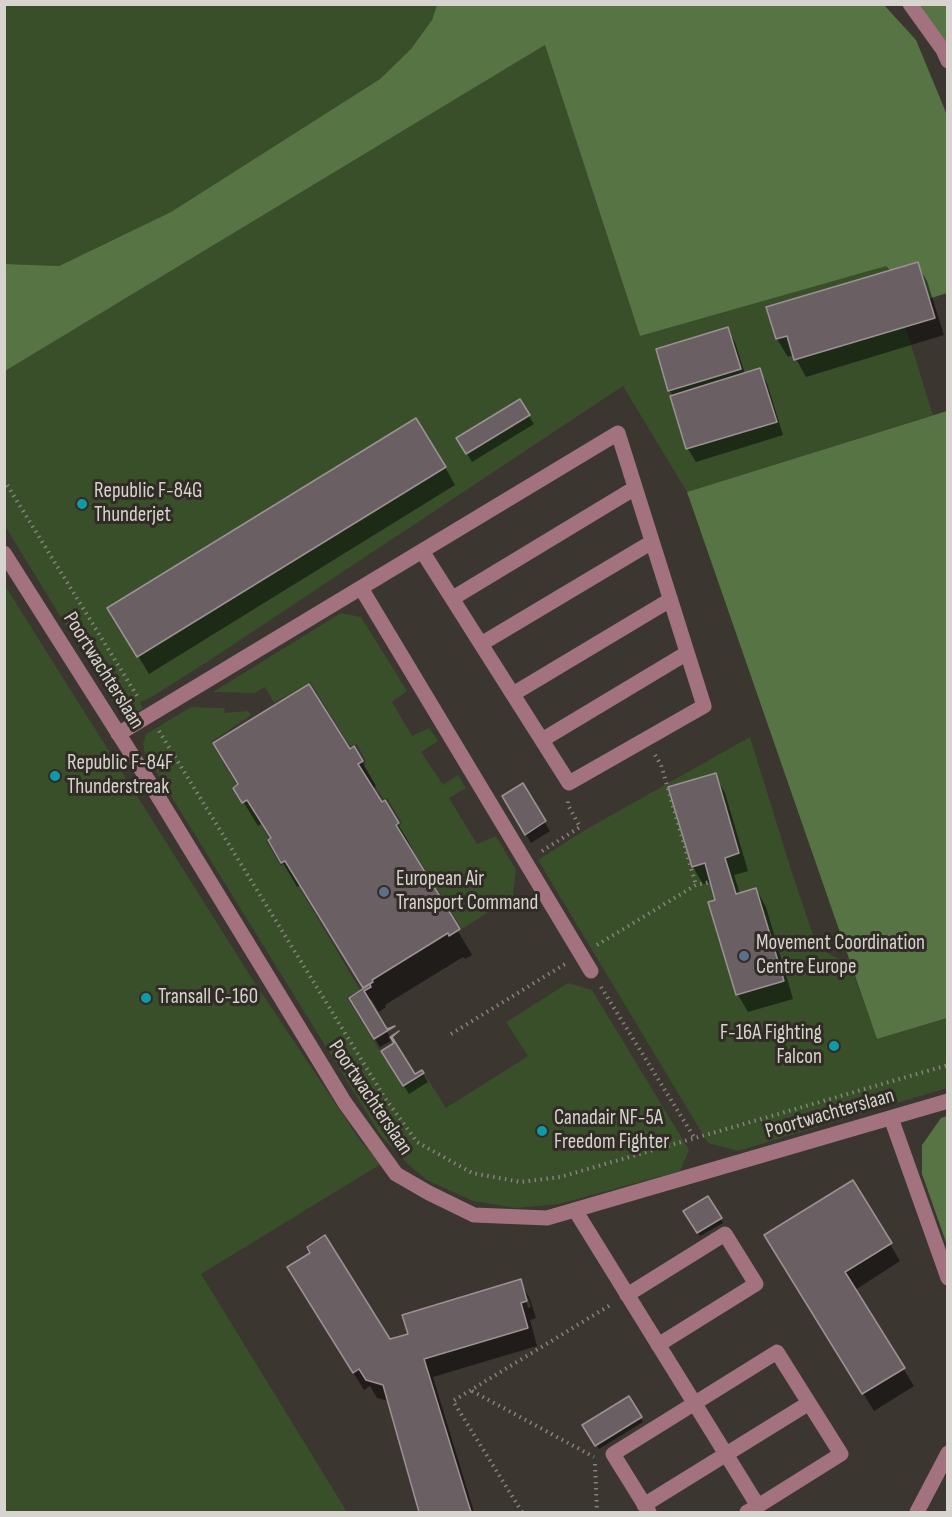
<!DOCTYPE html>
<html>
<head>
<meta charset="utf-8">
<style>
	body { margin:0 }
	#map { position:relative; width:952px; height:1517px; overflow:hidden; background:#3b362f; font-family:"Sofia Sans Condensed",sans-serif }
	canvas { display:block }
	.frame { position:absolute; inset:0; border:6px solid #d7d3cf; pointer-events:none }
</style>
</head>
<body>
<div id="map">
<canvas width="952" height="1517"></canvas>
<div class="frame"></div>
</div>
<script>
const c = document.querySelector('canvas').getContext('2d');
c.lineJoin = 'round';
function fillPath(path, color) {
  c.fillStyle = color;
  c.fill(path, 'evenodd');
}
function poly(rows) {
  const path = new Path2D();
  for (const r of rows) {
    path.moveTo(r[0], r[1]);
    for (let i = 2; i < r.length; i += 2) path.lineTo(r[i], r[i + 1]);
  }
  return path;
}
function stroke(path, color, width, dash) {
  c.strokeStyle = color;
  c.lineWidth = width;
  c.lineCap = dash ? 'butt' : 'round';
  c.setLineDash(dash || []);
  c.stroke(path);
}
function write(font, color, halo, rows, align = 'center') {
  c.font = font + ' "Sofia Sans Condensed",sans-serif';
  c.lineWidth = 6;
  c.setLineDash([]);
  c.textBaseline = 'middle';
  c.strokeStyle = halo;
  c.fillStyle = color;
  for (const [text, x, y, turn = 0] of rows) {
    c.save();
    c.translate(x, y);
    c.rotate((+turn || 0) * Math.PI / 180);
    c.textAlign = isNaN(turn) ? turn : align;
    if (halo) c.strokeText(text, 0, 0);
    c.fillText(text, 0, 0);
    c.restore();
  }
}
fillPath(poly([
	[5,5,437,5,432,20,411,49,380,79,171,212,59,266,5,264],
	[545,45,640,336,886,265,933,415,687,492,623,386,210,660,150,698,140,702,143,709,134,713,125,712,117,709,5,526,5,371],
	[4,584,249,974,359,1139,381,1164,201,1274,347,1512,5,1512],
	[341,613,361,617,407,691,392,702,412,736,429,728,438,741,421,752,443,785,458,775,466,788,449,798,477,844,496,836,516,870,513,896,462,929,398,826,402,823,387,798,383,799,364,767,366,762,357,744,350,746,310,682,274,703,265,687,254,693,213,692],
	[191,707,225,708,224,713,248,711,251,715,211,742,236,784,232,787,241,804,247,802,269,838,266,841,281,866,285,863,360,990,347,998,403,1088,425,1075,446,1108,528,1056,506,1022,568,983,592,990,689,1150,680,1171,559,1204,516,1208,473,1201,427,1180,409,1165,381,1136,145,754,143,744,146,734],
	[750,737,793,876,817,947,851,966,877,1039,947,1018,947,1088,738,1151,708,1143,538,860,585,830]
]), '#384f2a');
fillPath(poly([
	[437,5,884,5,916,40,947,115,947,293,922,301,907,290,886,266,640,336,545,45,5,371,5,264,59,266,171,212,380,79,411,49,432,20],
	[920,5,947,5,947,48],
	[947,411,947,1018,877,1039,687,492],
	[947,1116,948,1116,947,1245,922,1174,922,1145,941,1118]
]), '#577544');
fillPath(poly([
	[917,264,927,281,944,335,806,377,794,355,788,357,777,339,768,308],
	[727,329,735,342,745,374,759,370,767,383,783,435,696,462,688,449,673,396,669,390],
	[519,401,534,424,472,462,458,439],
	[445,467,455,485,149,674,120,626],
	[354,748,376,786,372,789,382,804,385,802,398,824,412,848,410,850,472,955,465,959,463,957,385,1005,386,1007,379,1012,371,999,368,1001,392,1040,380,1047,351,998,365,989,300,885,297,887,270,841,272,839,263,823,258,826,235,788,349,751],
	[715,775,725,793,748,871,734,875,740,894,756,889,766,907,793,999,748,1012,738,995,710,903,717,901,712,882,703,884,693,867,670,788],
	[522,786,550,831,531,843,504,797],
	[383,1051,414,1076,422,1072,428,1082,409,1094],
	[707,1198,723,1223,700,1236,685,1211],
	[890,1244,900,1261,855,1290,914,1386,874,1411,776,1253],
	[520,1281,530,1299,536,1318,530,1320,537,1346,433,1377,474,1512,421,1512,389,1401,377,1398,370,1386,364,1390,299,1285,389,1341,409,1335],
	[525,1298,528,1298,531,1307,528,1308],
	[628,1398,643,1422,599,1449,584,1425]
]), '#0007');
const building = poly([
	[918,262,935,318,794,360,787,336,776,339,766,307,918,262],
	[728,327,741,369,668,391,656,349,728,327],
	[760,368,777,422,686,449,670,396,760,368],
	[520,399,530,415,466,454,456,438,520,399],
	[416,418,446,467,137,657,107,608,416,418],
	[309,684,350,749,354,746,363,761,358,764,382,802,385,800,399,823,396,825,460,929,449,936,448,933,372,980,373,982,363,988,285,861,281,863,268,840,271,838,247,800,242,803,233,788,238,784,213,743,309,684],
	[716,773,739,853,725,858,736,894,756,888,784,981,736,995,708,902,715,900,705,863,692,867,668,787,716,773],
	[523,783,546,821,525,835,502,796,523,783],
	[370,984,371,987,364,991,387,1029,395,1026,374,1039,349,998,370,984],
	[399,1031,392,1037,415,1074,422,1070,424,1073,403,1086,381,1051,394,1043,390,1037,399,1031],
	[853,1180,892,1243,845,1272,905,1368,862,1394,764,1235,853,1180],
	[708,1196,722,1218,697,1233,683,1211,708,1196],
	[325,1235,390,1339,408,1334,402,1315,521,1279,527,1301,521,1303,528,1328,424,1359,471,1512,419,1512,383,1385,366,1380,359,1369,353,1373,287,1267,310,1253,307,1247,325,1235],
	[629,1396,642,1417,595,1446,582,1425,629,1396]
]);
fillPath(building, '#6a5f63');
stroke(building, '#9c9195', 1.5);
stroke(poly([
	[4,480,139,699],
	[159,731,385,1098,417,1142,472,1173,521,1182,560,1177,948,1065],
	[655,755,661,765,696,885],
	[542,851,580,827,568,805,568,800],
	[597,945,696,885,710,882],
	[601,987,694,1137],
	[451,1034,565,964],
	[472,1391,594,1457],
	[595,1464,597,1512],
	[522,1512,453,1401,612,1304]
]), '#88837d', 4, [1.5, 4.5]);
stroke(poly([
	[910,4,943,50,948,61],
	[4,553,151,785,345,1103,396,1174,429,1193,474,1215,547,1218,948,1101],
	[361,588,591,971],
	[453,598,635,488],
	[481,644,652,542],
	[513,694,670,600],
	[118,734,618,433,704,706,569,783,422,551],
	[542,740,687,653],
	[891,1118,948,1278],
	[575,1210,758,1506,747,1512],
	[627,1295,725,1234,756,1284,658,1345],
	[644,1505,809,1403,841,1454,758,1506],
	[649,1512,613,1454,777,1352,809,1403],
	[917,1512,948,1453]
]), '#a2727e', 15);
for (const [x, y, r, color] of [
	[82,504,6,"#0f9aa8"],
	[55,776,6,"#0f9aa8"],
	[384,892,6,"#5c6f8a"],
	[744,956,6,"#5c6f8a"],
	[146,998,6,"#0f9aa8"],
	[834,1046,6,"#0f9aa8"],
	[542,1131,6,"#0f9aa8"]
]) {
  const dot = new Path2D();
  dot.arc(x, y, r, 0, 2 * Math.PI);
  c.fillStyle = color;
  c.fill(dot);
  stroke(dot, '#312c25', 2);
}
write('21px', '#d7d3cf', '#312c25', [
	["Republic F-84G",94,492],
	["Thunderjet",94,516],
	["Republic F-84F",67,764],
	["Thunderstreak",67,788],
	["European Air",396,880],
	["Transport Command",396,904],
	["Movement Coordination",756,944],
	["Centre Europe",756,968],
	["Transall C-160",158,998],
	["F-16A Fighting",822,1034,"right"],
	["Falcon",822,1058,"right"],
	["Canadair NF-5A",554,1119],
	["Freedom Fighter",554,1143]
], 'left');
write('21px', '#d7d3cf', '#312c25', [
	["Poortwachterslaan",103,671,58],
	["Poortwachterslaan",370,1098,56],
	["Poortwachterslaan",830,1114,-16]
]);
</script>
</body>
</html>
